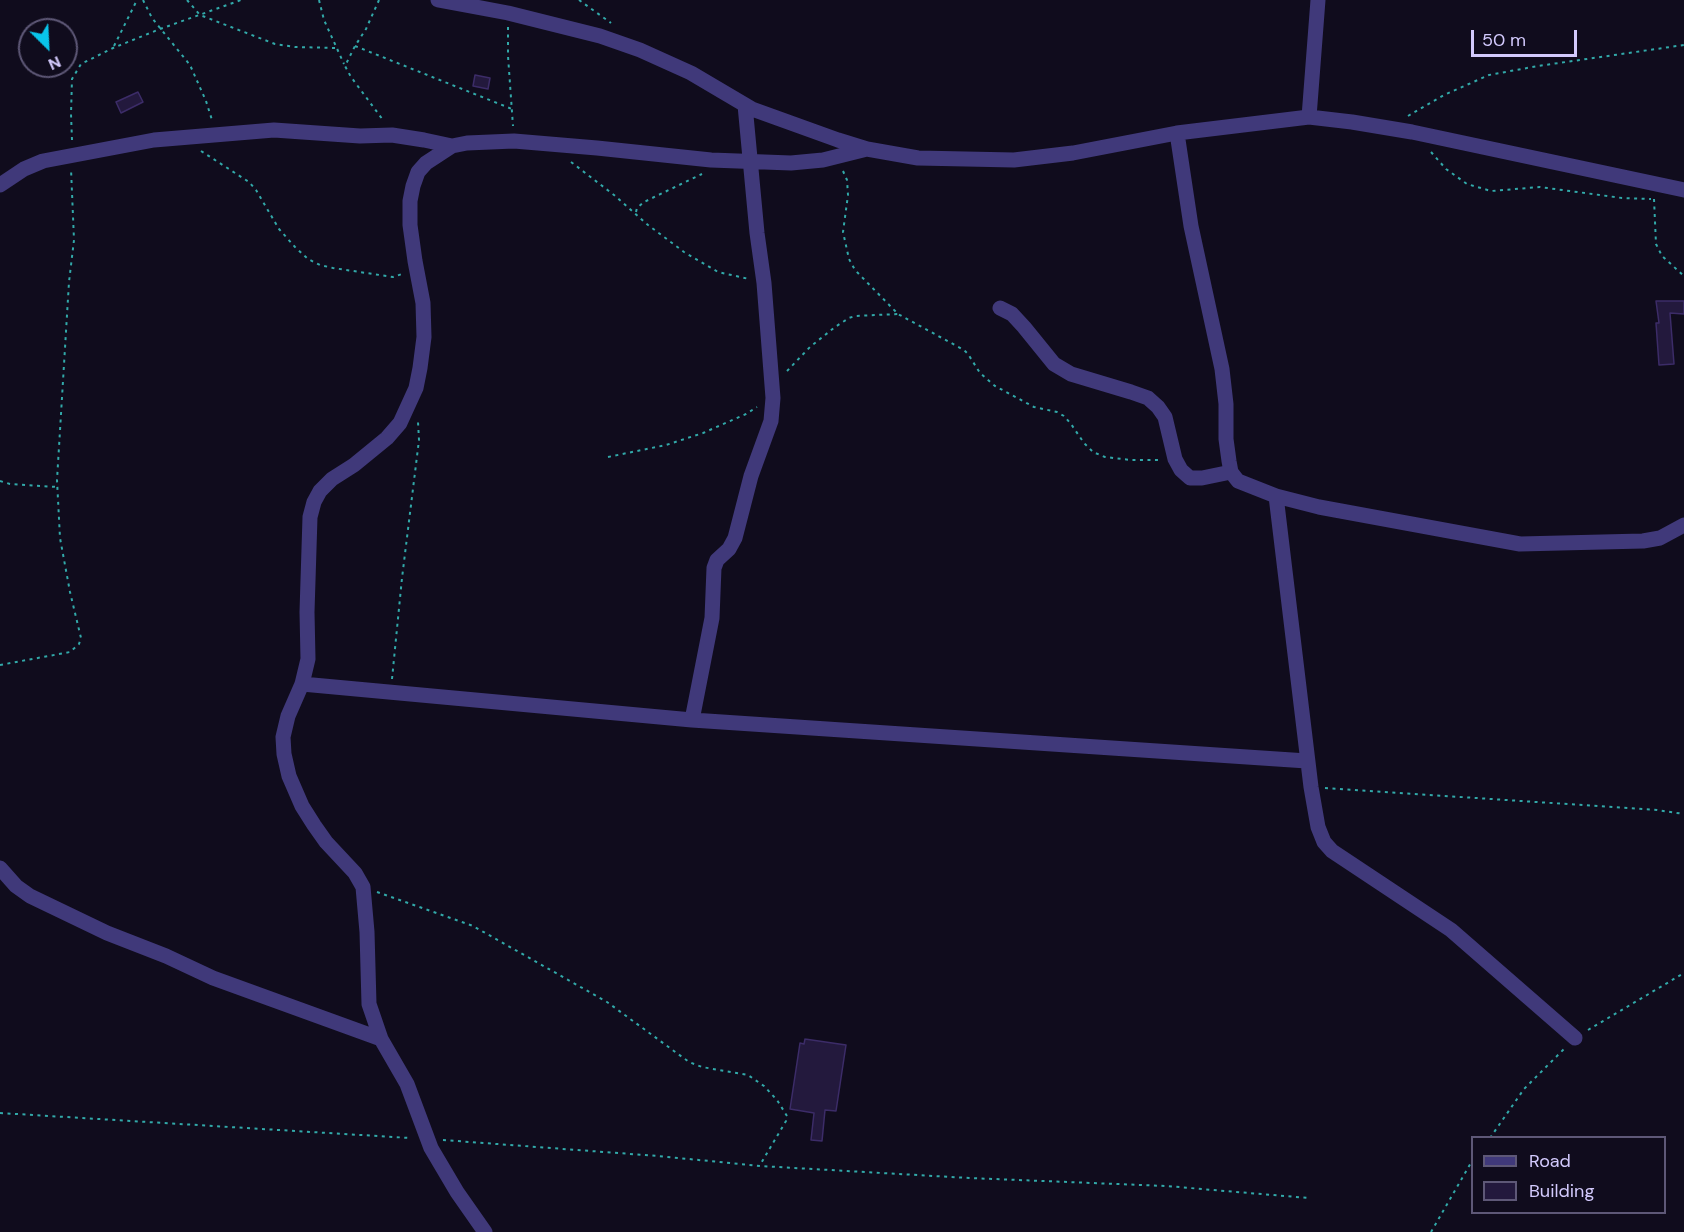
<!DOCTYPE html>
<html>
<head>
<meta charset="utf-8">
<style>
	body { margin:0 }
	#map { position:relative; width:1684px; height:1232px; overflow:hidden; background:#100c1d; font-family:"DM Sans",sans-serif }
	canvas { display:block }
	.legend { position:absolute; left:1471px; top:1136px; width:195px; height:78px; box-sizing:border-box; background:#100c1d; border:2px solid #5e5877; margin:0; padding:8px 10px; list-style:none; font-size:18px; color:#d3cafd }
	.legend li { display:flex; align-items:center; gap:12px; height:30px }
	.legend b { width:30px; border:2px solid #5e5877 }
	.north { position:absolute; left:18px; top:18px; width:60px; height:60px; box-sizing:border-box; background:#100c1d; border:2px solid #5e5877; border-radius:50%; rotate:156deg; font-size:16px; font-weight:700; line-height:24px; text-align:center; color:#d3cafd }
	.north::after { content:''; display:block; margin:auto; width:21px; height:27px; background:#09c5ea; clip-path:polygon(50% 0,100% 100%,50% 72%,0 100%) }
	.scale { position:absolute; left:1471px; top:30px; width:106px; height:27px; box-sizing:border-box; border:3px solid #d3cafd; border-top:0; padding-left:8px; font-size:18px; line-height:21px; white-space:nowrap; color:#d3cafd; -webkit-text-stroke:4px #100c1d; paint-order:stroke }
</style>
</head>
<body>
<div id="map">
<canvas width="1684" height="1232"></canvas>
<ul class="legend">
<li><b style="height:8px;background:#40397a"></b>Road</li>
<li><b style="height:16px;background:#23193d"></b>Building</li>
</ul>
<div class="north">N</div>
<div class="scale">50 m</div>
</div>
<script>
const c = document.querySelector('canvas').getContext('2d');
c.lineJoin = 'round';
function fillPath(path, color) {
  c.fillStyle = color;
  c.fill(path, 'evenodd');
}
function poly(rows) {
  const path = new Path2D();
  for (const r of rows) {
    path.moveTo(r[0], r[1]);
    for (let i = 2; i < r.length; i += 2) path.lineTo(r[i], r[i + 1]);
  }
  return path;
}
function stroke(path, color, width, dash) {
  c.strokeStyle = color;
  c.lineWidth = width;
  c.lineCap = dash ? 'butt' : 'round';
  c.setLineDash(dash || []);
  c.stroke(path);
}
const building = poly([
	[475,75,490,78,488,89,473,86,475,75],
	[138,92,143,102,121,113,116,102,138,92],
	[1656,301,1684,301,1684,314,1670,313,1674,364,1659,365,1656,323,1659,323,1656,301],
	[805,1039,846,1045,836,1111,825,1110,822,1141,811,1140,814,1113,790,1109,800,1043,804,1044,805,1039]
]);
fillPath(building, '#23193d');
stroke(building, '#3c2c68', 1.5);
stroke(poly([
	[143,0,152,18,190,65,206,101,212,120],
	[187,0,200,15,275,44,295,47,337,48],
	[319,0,324,20,344,64],
	[379,0,366,29,355,46,345,66,351,77,383,120],
	[579,0,611,23],
	[508,27,508,56,513,126],
	[114,46,137,0],
	[355,46,512,109],
	[1408,116,1444,95,1489,75,1538,66,1684,45],
	[72,140,71,114,72,79,81,64,113,48,160,29,241,0],
	[201,151,249,182,256,190,279,229,295,247,308,259,320,265,333,268,393,277,402,274],
	[1431,152,1446,169,1467,184,1491,191,1540,187,1622,198,1651,199],
	[571,162,614,195,648,225,684,252,718,272,749,279],
	[843,171,847,180,848,195,843,232,849,259,855,270,898,314,964,350,968,354,980,373,995,386,1034,407,1057,412,1064,416,1071,424,1084,443,1093,452,1105,457,1131,460,1159,460],
	[1654,199,1656,244,1662,256,1684,276],
	[636,212,637,208,644,202,702,174],
	[787,371,810,347,835,327,849,318,855,316,898,314],
	[608,457,666,445,703,433,746,414,757,407],
	[0,481,10,484,57,487],
	[0,665,70,652,79,644,81,638,70,592,60,538,57,480,69,282,74,240,71,169],
	[392,679,402,578,419,440,418,422],
	[1325,788,1657,810,1684,814],
	[377,892,473,926,607,1002,689,1062,702,1067,748,1075,764,1086,777,1100,787,1116,786,1121,760,1165],
	[1588,1030,1684,973],
	[0,1113,410,1138],
	[1490,1138,1524,1089,1565,1048],
	[443,1140,658,1156,760,1166,969,1178,1166,1186,1309,1198],
	[1431,1232,1472,1161]
]), '#32a9a9', 2, [3, 4.5]);
stroke(poly([
	[438,0,508,13,600,36,640,50,691,73,752,109,838,140,867,149,918,158,1014,160,1073,153,1177,133,1309,117,1352,122,1412,132,1684,190],
	[1309,117,1318,0],
	[1177,133,1191,226,1222,369,1226,404,1226,439,1229,461,1231,472,1238,481,1276,496,1319,507,1520,544,1643,541,1660,538,1684,525],
	[0,185,24,169,43,161,154,140,274,130,360,136,392,135,424,140,452,146],
	[1000,308,1012,314,1024,327,1054,364,1071,374,1131,392,1148,398,1158,407,1165,417,1175,459,1181,470,1190,478,1202,478,1231,472],
	[1276,496,1311,787,1318,827,1324,842,1332,851,1451,930,1575,1038],
	[302,684,692,720,1307,761],
	[692,720,712,618,714,568,717,560,729,549,735,538,751,476,771,421,773,398,764,283,757,233,745,105],
	[0,868,16,886,30,896,107,933,166,956,213,978,381,1039],
	[485,1232,457,1192,431,1148,407,1084,381,1039,369,1004,367,932,363,887,355,873,326,842,314,825,302,806,289,776,284,754,283,737,288,716,302,684,308,659,307,612,310,517,314,502,320,491,332,479,354,465,387,438,400,423,416,388,420,368,424,337,423,303,415,261,410,225,410,201,413,186,418,172,426,163,452,146,467,143,514,141,597,148,711,160,791,163,823,160,867,149]
]), '#40397a', 15);
</script>
</body>
</html>
